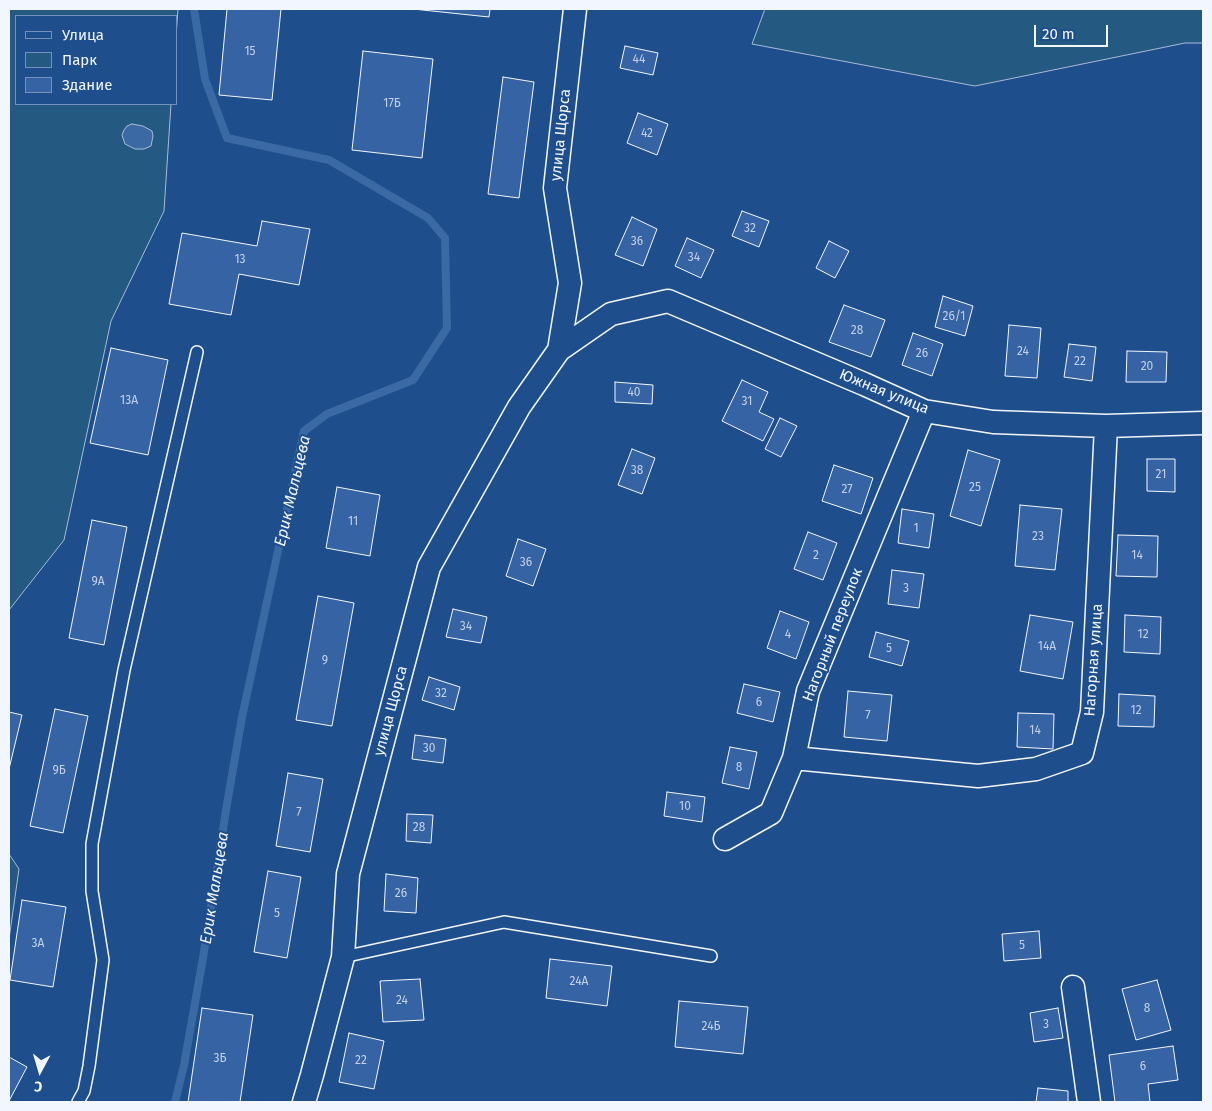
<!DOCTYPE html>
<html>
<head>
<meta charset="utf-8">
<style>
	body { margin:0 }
	#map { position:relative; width:1212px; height:1111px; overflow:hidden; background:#1f4e8c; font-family:"Fira Sans",sans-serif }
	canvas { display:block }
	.frame { position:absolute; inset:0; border:10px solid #f2f6ff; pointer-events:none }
	.legend { position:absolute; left:15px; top:15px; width:162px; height:90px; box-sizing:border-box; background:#1f4e8c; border:1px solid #7391ba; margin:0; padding:6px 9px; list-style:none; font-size:15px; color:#f2f6ff }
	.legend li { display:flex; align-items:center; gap:10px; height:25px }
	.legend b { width:25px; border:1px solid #7391ba }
	.north { position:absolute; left:15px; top:1046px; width:50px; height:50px; -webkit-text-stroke:4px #1f4e8c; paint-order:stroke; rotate:186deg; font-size:14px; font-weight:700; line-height:20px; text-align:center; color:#f2f6ff }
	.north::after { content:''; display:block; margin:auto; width:18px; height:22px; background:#f2f6ff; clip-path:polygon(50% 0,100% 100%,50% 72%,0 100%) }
	.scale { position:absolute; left:1034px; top:25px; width:74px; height:22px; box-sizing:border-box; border:2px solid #f2f6ff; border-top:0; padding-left:6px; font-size:15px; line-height:18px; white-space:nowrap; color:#f2f6ff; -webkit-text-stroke:4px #1f4e8c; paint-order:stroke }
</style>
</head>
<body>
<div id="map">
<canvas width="1212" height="1111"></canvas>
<div class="frame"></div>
<ul class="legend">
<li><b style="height:6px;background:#1f4e8c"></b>Улица</li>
<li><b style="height:14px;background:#245a82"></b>Парк</li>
<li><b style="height:14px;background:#3563a3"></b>Здание</li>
</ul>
<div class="north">С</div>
<div class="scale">20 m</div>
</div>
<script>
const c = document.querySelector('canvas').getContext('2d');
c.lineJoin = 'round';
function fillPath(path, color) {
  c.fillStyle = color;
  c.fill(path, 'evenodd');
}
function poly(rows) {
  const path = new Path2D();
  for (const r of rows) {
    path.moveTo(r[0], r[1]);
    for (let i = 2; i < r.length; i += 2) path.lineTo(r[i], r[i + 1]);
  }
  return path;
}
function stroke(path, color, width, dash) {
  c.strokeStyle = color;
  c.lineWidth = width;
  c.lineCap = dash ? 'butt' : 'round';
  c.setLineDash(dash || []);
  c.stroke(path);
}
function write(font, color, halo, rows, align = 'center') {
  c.font = font + ' "Fira Sans",sans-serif';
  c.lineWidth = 4;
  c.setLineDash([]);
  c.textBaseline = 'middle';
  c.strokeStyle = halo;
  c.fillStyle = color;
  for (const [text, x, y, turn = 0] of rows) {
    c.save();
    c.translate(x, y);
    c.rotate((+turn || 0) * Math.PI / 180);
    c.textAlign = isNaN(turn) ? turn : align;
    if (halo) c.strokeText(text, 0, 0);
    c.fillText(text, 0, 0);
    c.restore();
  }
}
const green = poly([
	[9,9,178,9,176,37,176,16,16,16,16,104,171,104,164,211,111,321,64,540,9,610,9,9],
	[765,9,1203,9,1203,43,1185,43,975,86,752,44,765,9],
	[9,854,19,869,9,939,9,854]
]);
fillPath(green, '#245a82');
stroke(green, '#a8bbd7', 1);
const water = poly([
	[132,124,143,126,152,131,153,136,151,146,144,149,135,149,125,144,122,135,124,130,127,126,132,124]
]);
fillPath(water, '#3b69a3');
stroke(water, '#a8bbd7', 1);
stroke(poly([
	[175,1102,184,1065,203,958,227,804,242,717,304,431,327,414,413,380,447,328,445,238,428,218,329,160,227,138,205,79,194,9]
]), '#3b69a3', 8);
const building = poly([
	[227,9,281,9,272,100,219,95,227,9],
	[413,9,490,9,489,17,413,9],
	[625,46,658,53,653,75,620,68,625,46],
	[363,51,433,59,422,158,352,150,363,51],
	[503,77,534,82,519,198,488,194,503,77],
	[638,113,668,124,657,155,627,143,638,113],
	[742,211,769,221,759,247,732,236,742,211],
	[632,217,657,229,643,266,615,255,632,217],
	[262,221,310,229,299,285,239,274,231,315,169,304,182,233,257,246,262,221],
	[687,238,714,250,701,278,675,266,687,238],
	[829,241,849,251,835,278,816,268,829,241],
	[943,296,973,306,965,336,935,327,943,296],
	[844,305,885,320,871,357,829,342,844,305],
	[1009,325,1041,328,1037,378,1005,376,1009,325],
	[913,333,943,344,932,376,902,365,913,333],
	[1069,344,1096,347,1092,381,1064,377,1069,344],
	[111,348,168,360,148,455,90,443,111,348],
	[1127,351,1167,352,1166,382,1126,382,1127,351],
	[742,380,768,392,759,412,774,419,763,441,722,421,742,380],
	[615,382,653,385,652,404,615,402,615,382],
	[780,418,797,426,781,457,765,449,780,418],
	[632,449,655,458,642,494,618,485,632,449],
	[968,450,1000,460,981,526,950,516,968,450],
	[1147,459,1175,459,1175,492,1147,491,1147,459],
	[834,465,873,478,861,514,822,501,834,465],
	[337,487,380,495,370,556,326,548,337,487],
	[1020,505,1062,509,1055,570,1015,566,1020,505],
	[902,509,934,514,929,548,898,543,902,509],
	[92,520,127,527,104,645,69,638,92,520],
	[808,532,837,543,823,580,794,569,808,532],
	[1118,535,1158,536,1157,577,1116,576,1118,535],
	[518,539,546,549,533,586,506,576,518,539],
	[892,570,924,574,919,608,888,604,892,570],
	[318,596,354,603,332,726,296,720,318,596],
	[453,609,487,617,481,643,446,637,453,609],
	[780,611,809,622,796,659,767,648,780,611],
	[1030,615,1073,622,1063,679,1020,671,1030,615],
	[1125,615,1161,617,1160,654,1124,652,1125,615],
	[876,632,909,641,902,666,869,657,876,632],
	[429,677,460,687,454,710,422,700,429,677],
	[744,684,780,692,773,722,737,713,744,684],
	[848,691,892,695,887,741,844,737,848,691],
	[1119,694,1155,696,1154,727,1118,726,1119,694],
	[55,709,88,716,63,833,30,826,55,709],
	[9,712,22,715,9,769,9,712],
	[1018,713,1054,714,1053,749,1017,747,1018,713],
	[415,735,446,739,443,763,412,759,415,735],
	[730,747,757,752,749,789,722,783,730,747],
	[288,773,323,779,310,852,276,846,288,773],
	[667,792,705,797,702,822,664,816,667,792],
	[407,814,433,815,431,843,406,841,407,814],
	[268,871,301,877,287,958,254,952,268,871],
	[386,874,418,878,416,913,384,911,386,874],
	[22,900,66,907,53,987,10,980,22,900],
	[1039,931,1041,958,1004,961,1002,934,1039,931],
	[550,959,612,966,607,1006,546,998,550,959],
	[420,979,424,1020,383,1022,380,981,420,979],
	[1157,980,1171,1030,1136,1040,1122,989,1157,980],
	[679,1001,748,1007,743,1054,675,1047,679,1001],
	[202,1008,253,1015,240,1102,188,1102,202,1008],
	[1058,1008,1063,1038,1034,1042,1030,1013,1058,1008],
	[349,1033,384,1041,374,1089,339,1082,349,1033],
	[1173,1046,1178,1080,1148,1084,1150,1102,1115,1102,1109,1055,1173,1046],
	[9,1057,27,1067,9,1101,9,1057],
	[1038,1088,1068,1091,1068,1102,1036,1102,1038,1088]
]);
fillPath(building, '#3563a3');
stroke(building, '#f2f6ff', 1);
const lane = poly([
	[343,957,504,922,711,956],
	[78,1102,84,1091,89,1066,103,960,92,891,92,844,124,670,197,352]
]);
const street = poly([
	[559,350,570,283,555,188,575,9],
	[794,758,978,776,1036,769,1082,753,1092,712,1106,426],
	[725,839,771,813,794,758,808,691,924,411],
	[1073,987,1089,1102],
	[304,1102,312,1075,343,957,348,874,429,567,519,407,559,350,611,314,668,301,864,384,924,411,993,422,1106,426,1203,423]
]);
stroke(lane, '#f2f6ff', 14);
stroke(street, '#f2f6ff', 25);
stroke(lane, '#1f4e8c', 11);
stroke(street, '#1f4e8c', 22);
write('12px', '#c3d1e8', null, [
	["15",250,52],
	["44",639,60],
	["17Б",392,104],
	["42",647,134],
	["32",750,229],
	["36",637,242],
	["34",694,258],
	["13",240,260],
	["26/1",954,317],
	["28",857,331],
	["24",1023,352],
	["26",922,354],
	["22",1080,362],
	["20",1147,367],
	["40",634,393],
	["13А",129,401],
	["31",747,402],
	["38",637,471],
	["21",1161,475],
	["25",975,488],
	["27",847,490],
	["11",353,522],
	["1",916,529],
	["23",1038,537],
	["2",816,556],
	["14",1137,556],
	["36",526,563],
	["9А",98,582],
	["3",906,589],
	["34",466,627],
	["4",788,635],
	["12",1143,635],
	["14А",1047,647],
	["5",889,649],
	["9",325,661],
	["32",441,694],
	["6",759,703],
	["12",1136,711],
	["7",868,716],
	["14",1035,731],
	["30",429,749],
	["8",739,768],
	["9Б",59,771],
	["10",685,807],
	["7",299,813],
	["28",419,828],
	["26",401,894],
	["5",277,914],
	["3А",38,944],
	["5",1022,946],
	["24А",579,982],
	["24",402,1001],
	["8",1147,1009],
	["3",1046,1025],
	["24Б",711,1027],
	["3Б",220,1059],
	["22",361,1061],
	["6",1143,1067]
]);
write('15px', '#f2f6ff', '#1f4e8c', [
	["улица Щорса",561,135,-84],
	["Южная улица",884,392,22],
	["Нагорный переулок",833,635,-69],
	["Нагорная улица",1094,660,-86],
	["улица Щорса",391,711,-75]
]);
write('italic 16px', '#f2f6ff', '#1f4e8c', [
	["Ерик Мальцева",293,491,-77],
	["Ерик Мальцева",215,888,-81]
]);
</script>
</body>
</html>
